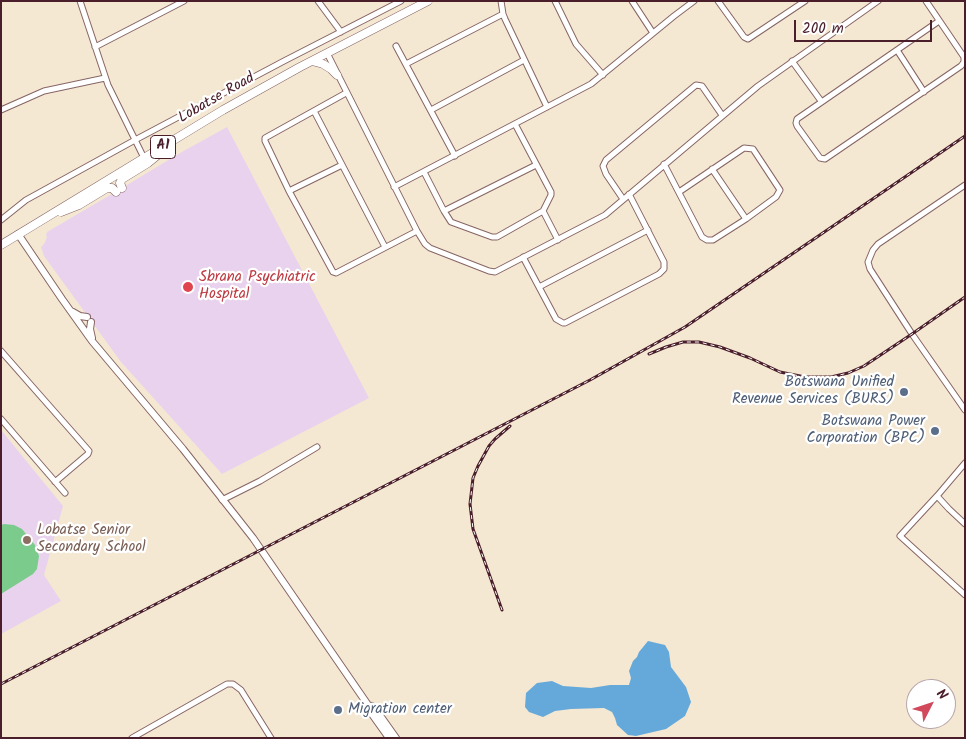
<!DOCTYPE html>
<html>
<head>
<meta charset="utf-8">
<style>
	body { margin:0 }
	#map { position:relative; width:966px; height:739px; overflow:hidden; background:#f5e8d2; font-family:Kalam,sans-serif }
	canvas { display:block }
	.frame { position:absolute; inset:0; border:2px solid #4a1f2b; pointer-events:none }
	.north { position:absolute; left:906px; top:679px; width:50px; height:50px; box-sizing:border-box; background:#fff; border:1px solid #b7a5aa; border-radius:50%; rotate:49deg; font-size:14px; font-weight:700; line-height:20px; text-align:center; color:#4a1f2b }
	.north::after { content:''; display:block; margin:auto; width:18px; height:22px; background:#d1495b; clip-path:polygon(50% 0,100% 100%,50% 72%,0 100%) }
	.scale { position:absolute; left:794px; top:20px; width:138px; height:22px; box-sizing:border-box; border:2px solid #4a1f2b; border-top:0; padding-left:6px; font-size:15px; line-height:18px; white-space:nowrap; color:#4a1f2b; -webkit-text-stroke:4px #fff; paint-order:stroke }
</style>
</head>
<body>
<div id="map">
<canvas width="966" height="739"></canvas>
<div class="frame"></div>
<div class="north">N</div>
<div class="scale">200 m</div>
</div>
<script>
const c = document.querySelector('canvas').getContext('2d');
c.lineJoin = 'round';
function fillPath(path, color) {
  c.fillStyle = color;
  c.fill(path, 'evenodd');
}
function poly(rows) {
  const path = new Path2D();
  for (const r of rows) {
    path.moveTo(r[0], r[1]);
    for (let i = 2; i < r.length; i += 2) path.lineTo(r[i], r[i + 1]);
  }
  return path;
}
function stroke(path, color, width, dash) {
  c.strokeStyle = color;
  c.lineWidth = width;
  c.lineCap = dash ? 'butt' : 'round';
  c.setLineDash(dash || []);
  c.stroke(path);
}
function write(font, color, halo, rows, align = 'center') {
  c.font = font + ' Kalam,sans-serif';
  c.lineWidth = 4.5;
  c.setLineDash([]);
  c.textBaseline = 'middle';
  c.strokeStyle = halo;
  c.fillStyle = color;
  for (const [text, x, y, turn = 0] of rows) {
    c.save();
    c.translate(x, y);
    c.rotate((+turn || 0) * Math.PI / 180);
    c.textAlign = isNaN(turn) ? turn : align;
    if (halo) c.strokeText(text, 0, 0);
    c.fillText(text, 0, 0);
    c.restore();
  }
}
fillPath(poly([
	[227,127,369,398,222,474,121,362,44,256,41,247,44,244,47,237,46,235,47,232,122,188,180,153],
	[1,430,63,506,44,575,61,601,1,634]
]), '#e9d2ed');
fillPath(poly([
	[4,524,14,525,22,529,35,545,39,556,37,569,33,574,1,594,1,525]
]), '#7bcb8c');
fillPath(poly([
	[648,641,665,645,669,652,671,667,686,687,691,702,685,716,666,729,636,736,628,735,617,725,615,718,612,712,604,708,571,709,555,711,543,717,529,712,525,707,526,693,537,683,552,681,563,686,591,688,610,685,629,685,631,678,629,671,633,661,637,657,639,652]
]), '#65a9da');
const minor = poly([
	[80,1,108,85,144,158],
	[318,1,341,32],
	[501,1,503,14,505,19,547,107],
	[555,1,576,44,603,75],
	[632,1,653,33],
	[718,1,744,37,748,39,805,1],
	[926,1,964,57,964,62,961,66,825,159,820,158,797,126,796,123,797,119,939,21],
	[396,46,455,156],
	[95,47,184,1],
	[897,50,924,92],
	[327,53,417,231,425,244,430,248,489,271,495,272,605,215,758,86,878,1],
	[792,61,821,101],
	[406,64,503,14],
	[346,93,265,138,265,141,289,191,333,272,336,273,417,231],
	[1,110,44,91,105,78],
	[431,110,524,60],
	[314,111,385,247],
	[664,164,702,237,707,240,713,240,746,219,776,197,780,190,753,149,744,148,679,192],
	[712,169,746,219],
	[424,172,444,211,451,222,492,237,497,237,543,211,551,195,551,192,515,124],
	[965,185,878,244,873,250,868,262,870,269,912,334,965,410],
	[394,187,591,84,674,16,694,1],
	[289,191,342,165],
	[623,199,606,174,603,166,606,160,696,85,702,86,722,115],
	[444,211,536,165],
	[543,211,558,240],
	[1,220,26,200,135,140,284,61,401,1],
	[523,257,556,319,563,323,565,323,659,274,664,269,664,262,629,194],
	[539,287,648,230],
	[1,351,89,451,88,454,55,482],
	[1,419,65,493],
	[965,463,937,496,949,509,965,524],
	[937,496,900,536,965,595],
	[222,500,260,481,317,447],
	[132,738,227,684,233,684,241,690,271,738]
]);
const tertiary = poly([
	[18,234,62,299,92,341,183,449,253,538,368,705,369,710,389,738],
	[73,312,80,316,87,317],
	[91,322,90,329,92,338],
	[368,705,374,707,396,738]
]);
const trunk = poly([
	[312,61,323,64,331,69,337,75],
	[122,188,120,183,122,179,148,163,159,154],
	[61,212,79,205,107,188,112,188,116,192],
	[1,245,223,110,300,67,428,1]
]);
stroke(minor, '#866565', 7);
stroke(tertiary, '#866565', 8);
stroke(trunk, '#866565', 9);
stroke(minor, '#fff', 5);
stroke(tertiary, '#fff', 6);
stroke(trunk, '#fff', 8);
const rail = poly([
	[649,354,666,347,683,342,699,342,720,347,750,358,780,372,805,377,831,377,848,373,864,366,912,334,965,297],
	[502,610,473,529,470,504,473,478,478,466,489,446,495,439,510,426],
	[1,684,590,380,685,327,965,136]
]);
stroke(rail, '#4a1f2b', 3);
stroke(rail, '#fff', 1, [4]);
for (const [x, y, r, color] of [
	[188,287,6,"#e0444e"],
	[904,392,5,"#5c6f8a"],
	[935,431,5,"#5c6f8a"],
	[27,540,5,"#8d6e63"],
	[338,710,5,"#5c6f8a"]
]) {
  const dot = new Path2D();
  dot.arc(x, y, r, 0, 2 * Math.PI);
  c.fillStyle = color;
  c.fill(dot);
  stroke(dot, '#fff', 2);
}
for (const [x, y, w] of [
	[163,147,25]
]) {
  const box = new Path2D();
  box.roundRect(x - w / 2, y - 11.5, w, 23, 4);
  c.fillStyle = '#fff';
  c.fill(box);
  stroke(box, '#4a1f2b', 1);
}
write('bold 14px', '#4a1f2b', null, [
	["A1",163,147]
]);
write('15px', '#4a1f2b', '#fff', [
	["Lobatse Road",217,99,-30]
]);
write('15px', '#be3a42', '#fff', [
	["Sbrana Psychiatric",199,278],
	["Hospital",199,295]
], 'left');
write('15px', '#4e5e75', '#fff', [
	["Botswana Unified",894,383],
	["Revenue Services (BURS)",894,400],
	["Botswana Power",925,422],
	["Corporation (BPC)",925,439],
	["Migration center",348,710,"left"]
], 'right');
write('15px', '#785e54', '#fff', [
	["Lobatse Senior",37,531],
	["Secondary School",37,548]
], 'left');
</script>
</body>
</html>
